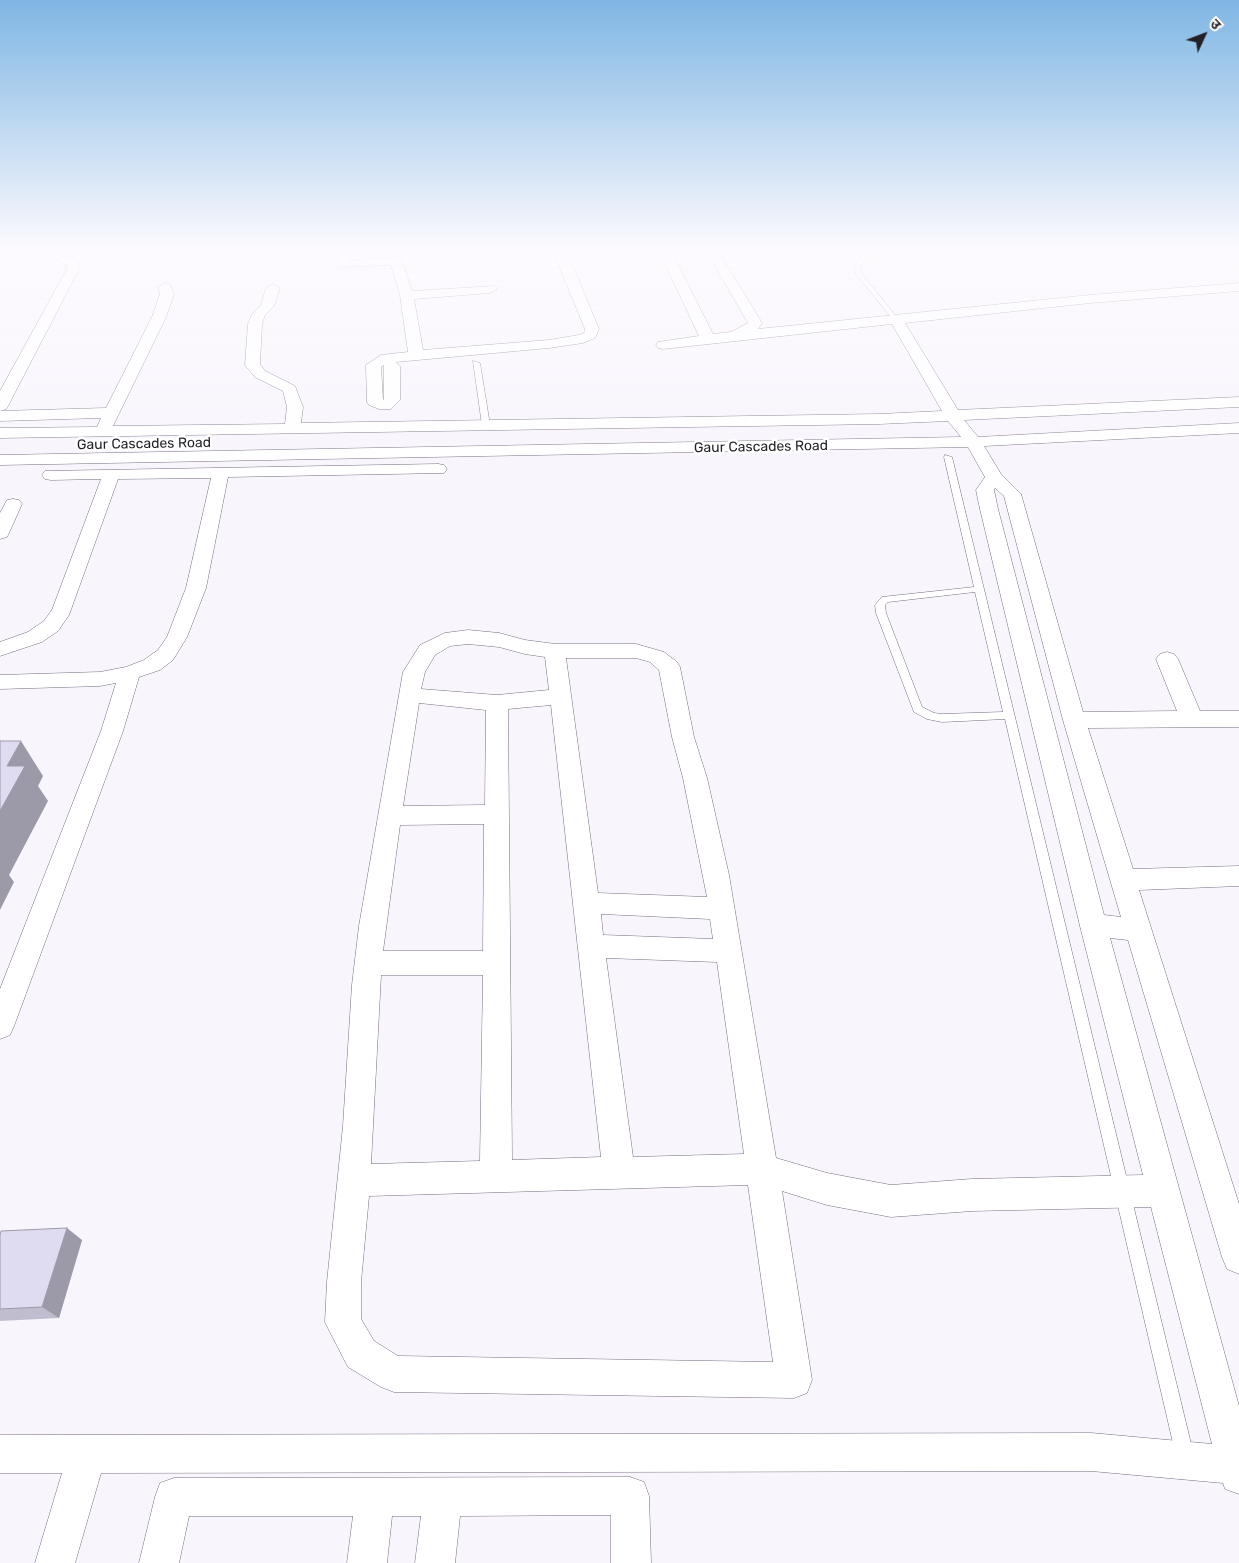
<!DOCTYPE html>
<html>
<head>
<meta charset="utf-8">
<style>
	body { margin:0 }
	#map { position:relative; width:1239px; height:1563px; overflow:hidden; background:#f9f5fd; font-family:Rubik,"Noto Sans Devanagari",sans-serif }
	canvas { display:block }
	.north { position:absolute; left:1179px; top:10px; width:50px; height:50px; -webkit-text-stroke:4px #fff; paint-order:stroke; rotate:47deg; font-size:14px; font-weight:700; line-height:20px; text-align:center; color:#221f26 }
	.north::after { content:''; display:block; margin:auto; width:18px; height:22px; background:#221f26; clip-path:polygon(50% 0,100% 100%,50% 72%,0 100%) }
</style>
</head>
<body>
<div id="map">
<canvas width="1239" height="1563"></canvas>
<div class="north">उ</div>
</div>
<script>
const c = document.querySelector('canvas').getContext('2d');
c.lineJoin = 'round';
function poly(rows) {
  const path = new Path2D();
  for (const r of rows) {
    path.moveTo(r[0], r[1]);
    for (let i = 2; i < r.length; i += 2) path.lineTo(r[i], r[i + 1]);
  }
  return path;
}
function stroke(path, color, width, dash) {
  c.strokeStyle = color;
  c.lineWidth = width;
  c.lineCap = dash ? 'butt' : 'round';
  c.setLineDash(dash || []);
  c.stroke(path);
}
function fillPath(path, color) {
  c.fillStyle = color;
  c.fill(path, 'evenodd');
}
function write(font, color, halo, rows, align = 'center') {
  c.font = font + ' Rubik,sans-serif';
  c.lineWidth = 5;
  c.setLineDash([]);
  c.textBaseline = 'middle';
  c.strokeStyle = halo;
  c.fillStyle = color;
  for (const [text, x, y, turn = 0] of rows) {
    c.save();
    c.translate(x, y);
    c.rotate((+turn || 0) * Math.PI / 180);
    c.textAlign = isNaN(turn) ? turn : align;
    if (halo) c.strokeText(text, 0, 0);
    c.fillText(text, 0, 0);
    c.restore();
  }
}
const lane = poly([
	[879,249,886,249,867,257,860,266,862,274,899,320,899,322,895,322,856,274,854,266,863,255,879,249],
	[473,361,480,363,490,425,486,427,482,425,473,361],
	[945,455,952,457,1194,1456,1191,1462,1185,1465,1179,1462,1176,1456,1005,719,942,722,927,719,914,712,876,613,875,605,882,597,974,587,944,457,945,455],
	[975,592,1003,712,942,714,934,713,922,707,886,613,885,605,888,602,975,592]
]);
const street = poly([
	[48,249,60,249,61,252,78,261,79,269,8,406,6,409,0,411,0,391,67,269,67,266,51,257,48,249],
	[338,249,350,249,350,260,401,258,412,291,495,286,497,289,490,293,414,299,423,350,549,340,579,335,584,333,585,329,552,249,564,249,569,257,599,329,595,338,583,343,549,348,396,362,400,366,400,400,391,409,379,409,369,405,367,402,366,365,381,355,408,352,400,295,391,265,339,267,338,264,338,249],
	[384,365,384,399,383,400,381,367,384,365],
	[658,249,670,249,713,334,731,332,748,323,705,249,717,249,762,323,758,329,1090,295,1239,283,1239,291,1090,303,905,323,958,410,1239,397,1239,407,964,420,978,437,1239,423,1239,433,984,446,1001,474,1021,494,1083,712,1177,711,1156,659,1160,654,1167,652,1174,654,1178,659,1200,711,1239,711,1239,727,1088,728,1133,869,1239,866,1239,886,1139,890,1239,1204,1239,1274,1227,1269,1222,1257,1128,940,1110,938,1239,1406,1239,1494,1225,1489,1223,1483,1091,1471,101,1473,75,1563,35,1563,62,1473,0,1473,0,1435,1091,1433,1212,1444,1151,1207,972,1211,891,1217,827,1205,782,1191,812,1380,807,1393,794,1398,394,1392,381,1387,348,1367,331,1334,325,1322,327,1282,343,1126,352,985,359,926,403,672,420,645,445,633,468,630,499,633,525,640,555,644,636,644,664,652,677,662,680,667,694,737,707,778,729,875,776,1158,827,1173,891,1185,972,1179,1143,1175,1080,926,980,509,976,490,985,477,968,447,0,465,0,455,961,437,948,421,879,424,0,438,0,428,97,427,101,418,0,421,0,411,106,408,152,317,160,294,158,287,165,283,170,284,174,294,166,317,113,426,285,424,287,407,283,391,255,377,245,365,248,324,252,314,261,305,266,288,273,284,280,288,274,306,265,315,262,324,260,364,265,371,295,386,303,407,301,423,879,414,942,411,892,324,663,349,658,348,656,345,658,342,699,336,658,249],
	[995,488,1004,496,1063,720,1121,917,1104,915,998,509,994,490,995,488],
	[468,644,499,647,525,654,545,657,549,690,497,695,421,689,425,672,435,655,450,646,468,644],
	[566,658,636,658,650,662,659,670,672,737,683,778,707,897,598,893,566,658],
	[419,703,486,710,485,805,403,806,419,703],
	[551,705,601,1157,512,1160,508,709,551,705],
	[484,824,483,951,383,951,400,825,484,824],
	[601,914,710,919,713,939,603,935,601,914],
	[606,958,717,962,744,1154,633,1157,606,958],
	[381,975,483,975,480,1161,371,1164,381,975],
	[748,1185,773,1362,398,1356,374,1341,361,1319,361,1282,369,1196,748,1185],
	[438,464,444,465,447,469,444,473,228,477,206,588,187,637,173,660,160,670,139,677,123,731,14,1026,10,1035,0,1039,0,989,101,731,116,683,100,686,0,689,0,675,100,672,126,667,144,660,158,650,167,637,186,588,211,478,118,479,69,615,58,631,42,642,0,656,0,642,28,632,44,621,52,610,101,479,51,480,45,479,42,475,45,471,438,464],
	[13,499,19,500,22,504,9,533,7,537,0,539,0,513,7,500,13,499],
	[630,1477,644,1482,649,1496,651,1563,611,1563,611,1515,460,1516,455,1563,415,1563,421,1516,392,1516,387,1563,347,1563,353,1516,189,1516,179,1563,139,1563,155,1497,160,1483,174,1478,630,1477]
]);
stroke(lane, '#766d7e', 1);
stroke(street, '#766d7e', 1);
fillPath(lane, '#fff');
fillPath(street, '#fff');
fillPath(poly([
	[0,1235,82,1240,59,1318,0,1321]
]), '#c0bdcf');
fillPath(poly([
	[21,741,43,776,38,786,48,801,9,875,14,882,0,910,0,811,7,766],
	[67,1228,82,1240,59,1318,42,1307]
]), '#9c9aa9');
const building = poly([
	[0,741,21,741,7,766,25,766,0,811,0,741],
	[67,1228,42,1307,0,1309,0,1235,1,1231,67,1228]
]);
fillPath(building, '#dfdcf1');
stroke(building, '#9c9aa9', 1);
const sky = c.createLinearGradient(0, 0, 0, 467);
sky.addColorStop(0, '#7fb6e4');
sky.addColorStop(0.53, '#fcfafe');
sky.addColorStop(1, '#fcfafe00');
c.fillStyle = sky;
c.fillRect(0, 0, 1239, 467);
write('14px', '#221f26', '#fff', [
	["Gaur Cascades Road",144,444,-1],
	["Gaur Cascades Road",761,447,-1]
]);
</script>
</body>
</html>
